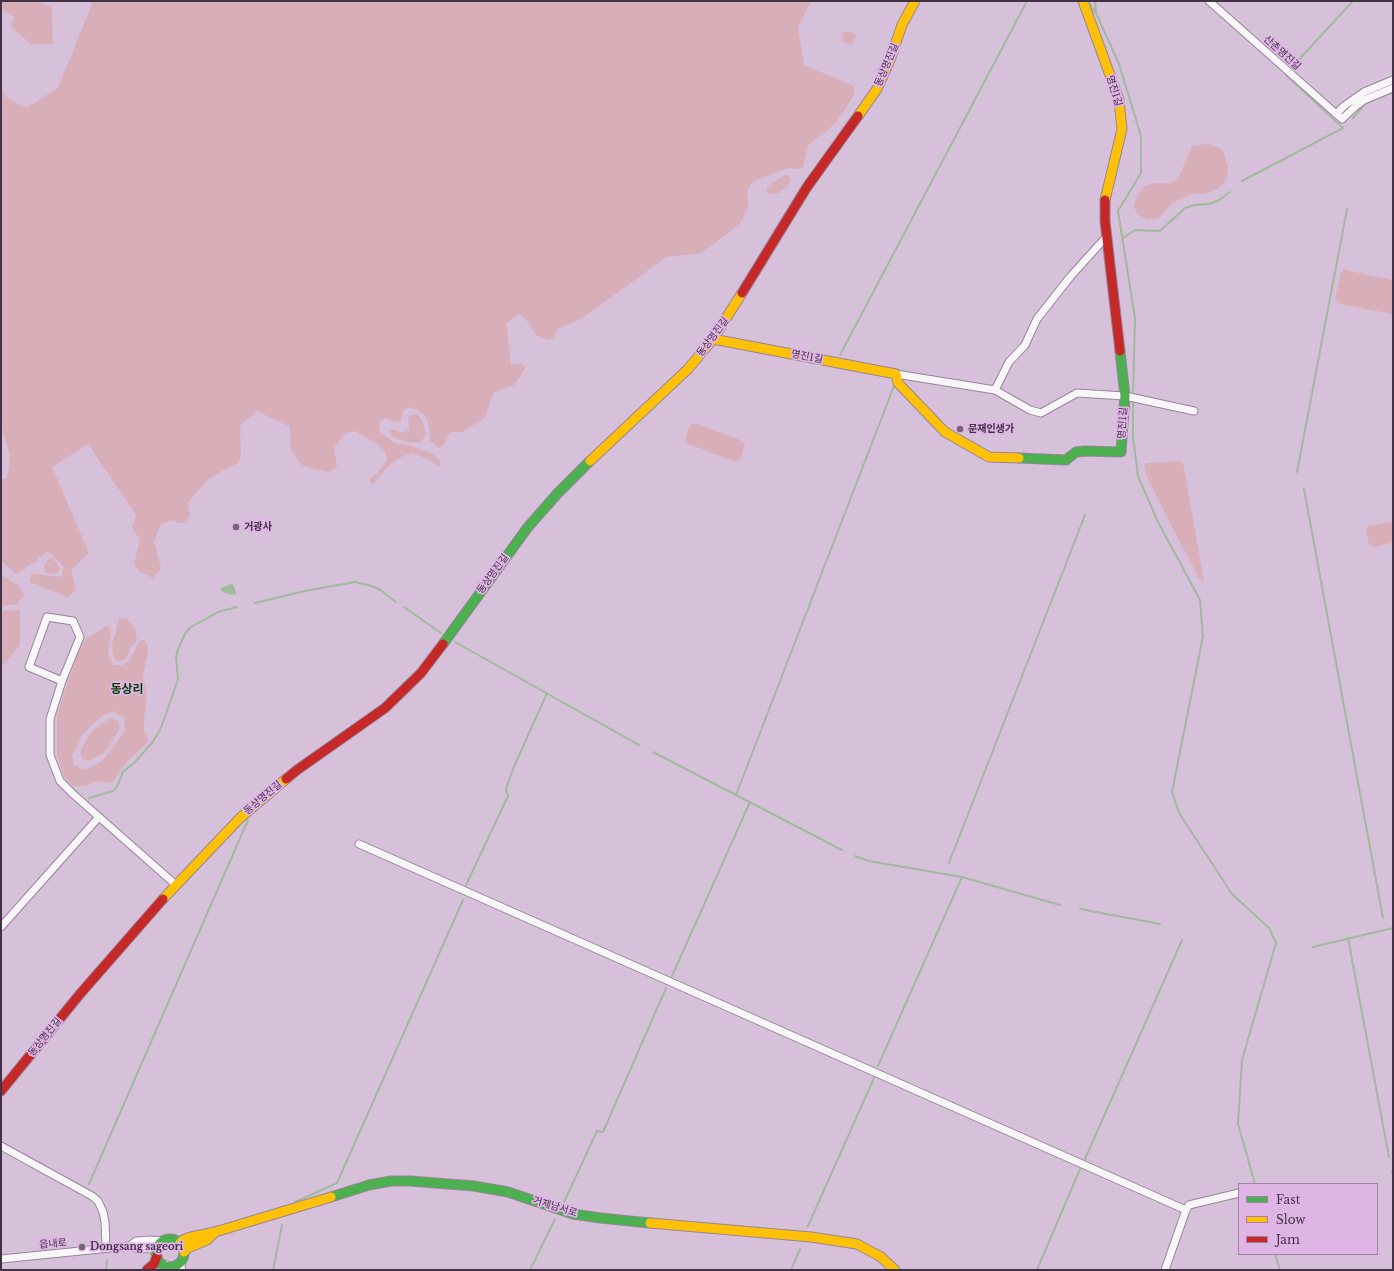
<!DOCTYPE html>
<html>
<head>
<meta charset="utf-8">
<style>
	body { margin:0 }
	#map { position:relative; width:1394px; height:1271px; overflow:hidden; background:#d7c0da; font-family:"Libre Baskerville",serif }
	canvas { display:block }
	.frame { position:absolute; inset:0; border:2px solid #433246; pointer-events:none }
	.legend { position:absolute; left:1238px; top:1183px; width:140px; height:72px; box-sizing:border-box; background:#dfb5e5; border:1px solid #a181a5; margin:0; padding:5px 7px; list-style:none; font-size:12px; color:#433246 }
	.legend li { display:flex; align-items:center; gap:8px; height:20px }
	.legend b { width:20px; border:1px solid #a181a5 }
</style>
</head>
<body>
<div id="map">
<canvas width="1394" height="1271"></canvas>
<div class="frame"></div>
<ul class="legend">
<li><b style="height:5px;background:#4caf50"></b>Fast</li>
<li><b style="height:5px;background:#ffc107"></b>Slow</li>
<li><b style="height:5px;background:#c62828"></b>Jam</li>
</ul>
</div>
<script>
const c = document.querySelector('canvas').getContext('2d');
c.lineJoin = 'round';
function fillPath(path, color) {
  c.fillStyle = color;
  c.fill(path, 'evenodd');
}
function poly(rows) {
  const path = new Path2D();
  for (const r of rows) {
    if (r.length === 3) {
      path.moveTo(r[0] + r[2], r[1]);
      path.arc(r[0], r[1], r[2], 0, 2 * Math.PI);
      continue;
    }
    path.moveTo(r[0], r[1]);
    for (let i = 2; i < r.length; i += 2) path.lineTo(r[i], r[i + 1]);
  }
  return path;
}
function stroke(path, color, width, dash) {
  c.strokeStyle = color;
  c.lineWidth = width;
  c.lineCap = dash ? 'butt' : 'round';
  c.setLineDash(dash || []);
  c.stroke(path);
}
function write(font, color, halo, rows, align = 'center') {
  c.font = font + ' "Libre Baskerville","Noto Sans KR",serif';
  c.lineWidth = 3.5;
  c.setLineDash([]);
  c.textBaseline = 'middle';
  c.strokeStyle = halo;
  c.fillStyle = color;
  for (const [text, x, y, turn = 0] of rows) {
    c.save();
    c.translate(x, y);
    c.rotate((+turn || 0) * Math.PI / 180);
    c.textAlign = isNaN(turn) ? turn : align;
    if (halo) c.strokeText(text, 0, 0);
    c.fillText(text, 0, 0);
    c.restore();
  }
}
fillPath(poly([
	[1,1,33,1,52,6,53,44,31,44,11,27,14,17,1,9],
	[93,1,811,1,798,27,804,65,854,86,854,95,836,123,808,145,803,167,798,169,788,168,754,181,747,190,748,207,740,224,702,253,666,257,583,318,559,328,552,339,548,340,536,335,528,322,519,314,506,323,511,364,522,363,525,369,514,385,494,392,485,417,463,432,452,432,447,437,444,445,439,448,430,441,429,427,426,416,412,407,403,410,401,421,395,422,386,418,380,421,379,431,396,444,408,445,433,454,440,461,440,466,438,466,430,460,413,453,401,457,395,461,386,469,373,485,370,482,370,478,377,474,387,460,385,452,377,444,355,431,346,433,334,447,337,467,329,472,302,466,291,450,290,427,257,411,240,426,241,454,239,463,231,466,207,480,188,502,190,515,186,522,177,523,172,520,161,524,154,542,161,568,153,578,140,572,134,564,140,540,132,527,136,515,88,444,52,467,89,553,71,570,76,589,68,597,30,582,31,574,62,577,63,566,48,551,35,562,16,574,1,561,1,479,7,479,10,457,1,424,1,88,7,98,26,108,58,88],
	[849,31,856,35,855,39,851,45,844,42,842,38,843,33],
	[1208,144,1222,149,1228,166,1226,180,1218,189,1204,194,1191,194,1172,203,1159,218,1148,220,1137,214,1134,206,1137,196,1146,185,1157,183,1171,183,1178,179,1192,146],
	[786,175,791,178,789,184,779,193,769,194,766,189,773,182],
	[1344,270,1393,280,1393,314,1339,304,1335,300,1341,272],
	[417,414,422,420,426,435,420,443,405,441,392,437,390,430,395,430,403,433,410,429,408,422,409,416],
	[694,423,743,441,745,444,740,460,736,462,686,443,685,439,690,425],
	[1180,461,1183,463,1204,581,1199,578,1171,525,1148,479,1144,466,1146,463],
	[1393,522,1393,542,1373,547,1369,545,1366,530,1368,526],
	[51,558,56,562,60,569,56,574,46,573,44,567,46,561],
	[1,575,18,585,24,595,17,604,1,606],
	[20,610,20,645,1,667,1,611],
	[119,618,126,618,135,628,137,640,130,648,127,658,122,661,116,661,113,654,112,644,116,632],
	[106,626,111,628,108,654,113,665,122,665,130,660,139,641,144,640,147,645,148,652,143,675,147,695,144,718,144,732,149,741,126,762,112,783,95,781,85,786,73,786,64,776,57,755,57,716,68,681,80,649,86,639],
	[113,711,124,718,125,731,114,746,106,757,94,766,84,770,74,765,72,756,82,735,100,717],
	[110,718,119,722,119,730,103,754,87,761,81,757,81,749,93,730]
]), '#d8aeb8');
fillPath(poly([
	[232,584,234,586,236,594,233,595,222,592,220,589,223,587]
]), '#a1ba9e');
stroke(poly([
	[1095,1,1096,13,1119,64,1141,136,1141,173,1118,211,1135,318,1133,396],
	[1090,4,1095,12],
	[1292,67,1353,1],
	[1383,96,1393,92],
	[1353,118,1365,104,1370,101],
	[1242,181,1343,128,1286,75],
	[1123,238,1135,230,1160,231,1185,208,1195,205,1209,204,1219,200,1230,192],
	[840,355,1027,1],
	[1133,400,1133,437,1138,476,1157,520,1200,600,1203,636,1172,792,1179,813,1232,894,1269,928,1276,943,1242,1060,1238,1124,1255,1184],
	[1297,472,1347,209],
	[1304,489,1383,918],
	[255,603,305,591,355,582,368,585,379,589,396,602],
	[404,607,441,633],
	[455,642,639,745],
	[653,752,842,850],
	[736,795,894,386],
	[89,798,113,791,117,787,123,772,135,762,152,743,160,730,166,714,178,679,176,657,178,649,186,632,191,627,218,612,237,607],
	[855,856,869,861,962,877,1060,905],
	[949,863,1085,515],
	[466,885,508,796,506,789,513,769,547,693],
	[1080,909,1160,924],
	[1348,938,1389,1157],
	[1313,947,1393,928],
	[672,976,750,802],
	[878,1066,962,877],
	[1085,1159,1182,940],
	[1392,1171,1393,1176],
	[89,1184,248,820],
	[295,1202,337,1183,463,900],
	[564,1202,597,1131,603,1132,666,988],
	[808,1226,874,1078],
	[1275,1254,1280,1270],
	[106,1270,107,1260],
	[273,1270,282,1225],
	[530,1270,555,1219],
	[791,1270,800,1249],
	[1037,1270,1080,1169]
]), '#a1ba9e', 2);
const street = poly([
	[1209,1,1342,119,1356,106,1364,100,1393,88],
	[1336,114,1344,106,1364,92,1393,80],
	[896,374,995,390,1030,410,1041,413,1077,393,1125,396,1194,411],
	[995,390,1009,362,1025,345,1037,319,1070,277,1107,236],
	[62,681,29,667,47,617,73,621,80,637,62,681,50,719,50,755,60,781,73,794,176,885],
	[359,844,1186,1210],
	[1,927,99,817],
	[1,1146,92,1196,98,1201,103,1212,105,1222,106,1248],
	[130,1246,136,1241,150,1240,164,1241],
	[1,1259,130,1246,135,1248,153,1249,157,1252],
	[181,1261,181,1266,182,1270],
	[166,1265,171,1270],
	[1165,1270,1186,1210,1189,1205,1239,1193]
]);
const fast = poly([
	[1019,458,1066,460,1076,452,1085,451,1121,452,1125,396,1120,351],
	[443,644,528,527,557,494,590,461],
	[331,1197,369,1185,391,1181,410,1181,474,1186,508,1192,573,1214,600,1218,650,1223],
	[170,1253,14]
]);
const slow = poly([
	[1083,1,1119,100,1122,129,1105,200],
	[858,116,877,89,890,60,902,25,915,1],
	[713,339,896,374,898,383,945,432,989,457,1019,458],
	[590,461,688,369,713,339,742,293],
	[163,899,240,818,286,779],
	[650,1223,811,1237,857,1244,881,1257,895,1270],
	[180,1243,183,1240,191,1237,215,1232,331,1197],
	[184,1252,188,1248,207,1240,215,1232]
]);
const jam = poly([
	[1105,200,1105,221,1120,351],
	[742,293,807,187,858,116],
	[286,779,297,770,385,708,421,673,443,644],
	[1,1091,80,994,163,899],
	[147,1270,154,1264,157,1256]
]);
stroke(street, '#968598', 9);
stroke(fast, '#968598', 11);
stroke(slow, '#968598', 11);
stroke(jam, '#968598', 11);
stroke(street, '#f9f6f9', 7);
stroke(fast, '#4caf50', 9);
stroke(slow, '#ffc107', 9);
stroke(jam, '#c62828', 9);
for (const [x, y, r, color] of [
	[960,429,4,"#77647a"],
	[236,527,4,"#77647a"],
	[82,1247,4,"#77647a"]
]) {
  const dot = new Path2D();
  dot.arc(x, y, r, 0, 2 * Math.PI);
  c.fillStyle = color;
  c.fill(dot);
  stroke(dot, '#dfb5e5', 1.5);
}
write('10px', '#433246', '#dfb5e5', [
	["산촌명진길",1282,53,42],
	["동상명진길",887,65,-67],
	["명진1길",1114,91,73],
	["동상명진길",713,337,-53],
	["명진1길",807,357,11],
	["명진1길",1123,423,-86],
	["동상명진길",493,574,-54],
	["동상명진길",263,798,-40],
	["동상명진길",45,1037,-51],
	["거제남서로",555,1207,17],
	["읍내로",53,1244,-5]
]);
write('bold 10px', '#433246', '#dfb5e5', [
	["문재인생가",968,429],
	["거광사",244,527],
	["Dongsang sageori",90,1247]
], 'left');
write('bold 12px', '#043b03', '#dfb5e5', [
	["동상리",127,690]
]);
</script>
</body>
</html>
